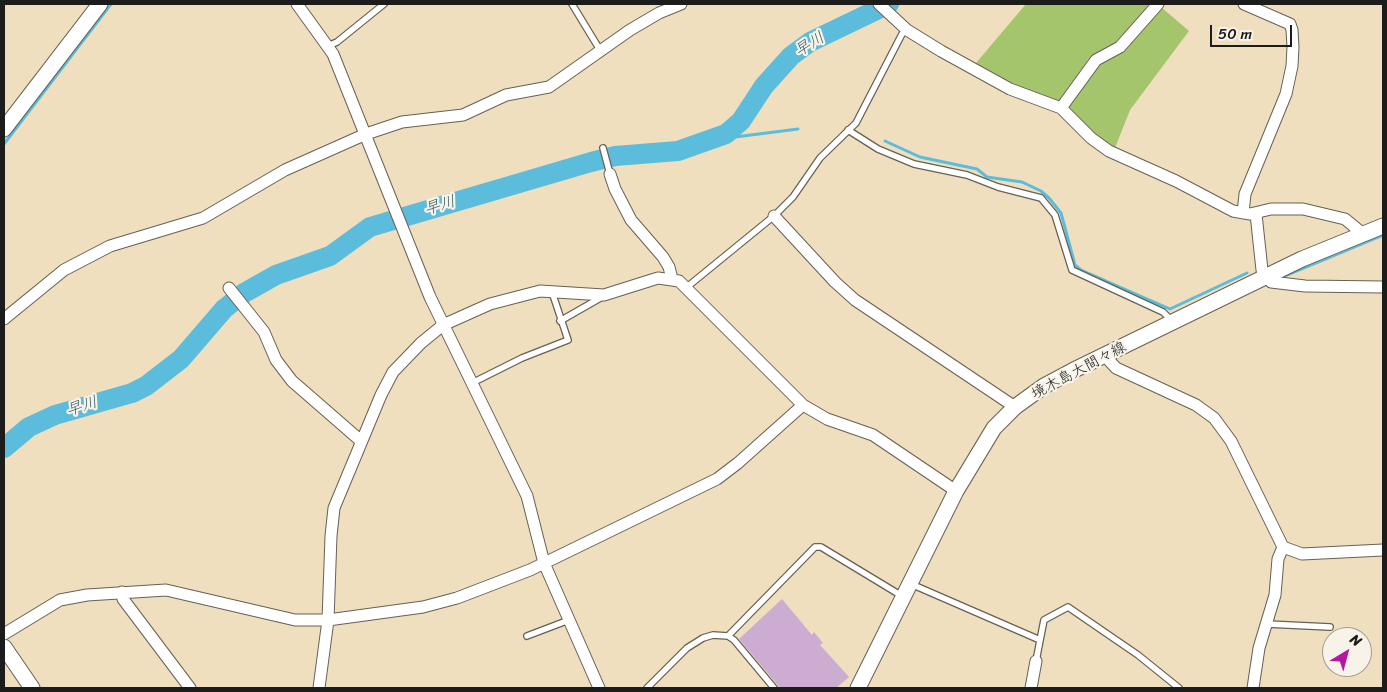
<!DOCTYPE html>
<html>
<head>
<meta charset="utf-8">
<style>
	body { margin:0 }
	#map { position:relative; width:1387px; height:692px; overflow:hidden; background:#efdfbe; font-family:Sriracha,sans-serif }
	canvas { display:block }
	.frame { position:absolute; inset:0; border:5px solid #1c1c1c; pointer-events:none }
	.north { position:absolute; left:1322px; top:627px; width:50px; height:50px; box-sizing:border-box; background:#f7f3e8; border:1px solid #9f9d96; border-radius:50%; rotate:37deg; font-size:14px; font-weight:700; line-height:20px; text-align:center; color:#1c1c1c }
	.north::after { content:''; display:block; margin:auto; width:18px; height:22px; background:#b5179e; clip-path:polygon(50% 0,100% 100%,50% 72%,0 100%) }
	.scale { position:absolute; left:1210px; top:25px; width:82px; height:22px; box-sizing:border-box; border:2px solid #1c1c1c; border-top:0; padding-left:6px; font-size:15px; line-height:18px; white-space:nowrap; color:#1c1c1c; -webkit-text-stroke:4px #f7f3e8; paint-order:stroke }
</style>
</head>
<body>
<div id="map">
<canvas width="1387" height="692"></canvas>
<div class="frame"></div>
<div class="north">N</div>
<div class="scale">50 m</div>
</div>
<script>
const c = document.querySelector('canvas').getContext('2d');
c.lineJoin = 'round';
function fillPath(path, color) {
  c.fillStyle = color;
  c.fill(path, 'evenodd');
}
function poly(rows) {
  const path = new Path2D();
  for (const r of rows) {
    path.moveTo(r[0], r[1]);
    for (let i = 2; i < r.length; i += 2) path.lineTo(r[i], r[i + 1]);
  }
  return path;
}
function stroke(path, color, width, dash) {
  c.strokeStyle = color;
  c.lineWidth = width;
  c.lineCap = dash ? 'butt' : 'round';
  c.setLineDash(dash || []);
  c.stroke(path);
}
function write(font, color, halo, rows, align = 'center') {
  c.font = font + ' Sriracha,"Klee One",sans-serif';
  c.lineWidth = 4.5;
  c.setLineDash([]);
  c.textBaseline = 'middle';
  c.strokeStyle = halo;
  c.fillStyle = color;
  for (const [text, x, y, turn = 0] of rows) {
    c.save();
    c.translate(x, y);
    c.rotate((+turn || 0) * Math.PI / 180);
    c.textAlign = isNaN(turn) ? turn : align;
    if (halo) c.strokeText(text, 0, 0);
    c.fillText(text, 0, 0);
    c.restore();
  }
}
fillPath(poly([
	[1026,4,1151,4,1119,41,1088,60,1059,102,1016,85,976,63],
	[1161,7,1189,31,1130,110,1115,148,1096,135,1069,109,1069,105,1097,65,1123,52]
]), '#a5c56d');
stroke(poly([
	[726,134,735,137,798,129],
	[885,141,920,157,977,169,987,177,1022,182,1041,191,1049,198,1061,213,1075,265,1081,270,1170,309,1247,273],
	[4,144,111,4],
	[1282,277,1383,235]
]), '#5cbcdb', 3);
stroke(poly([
	[4,448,29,427,55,415,132,393,146,386,181,359,224,309,244,293,276,275,330,256,370,227,591,162,615,156,678,151,726,134,741,121,764,86,791,56,810,42,889,4]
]), '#5cbcdb', 20);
fillPath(poly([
	[782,599,812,635,814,632,823,643,820,645,849,677,836,688,780,688,739,639]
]), '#ccadd1');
const lane = poly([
	[572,4,600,50],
	[328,46,337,42,384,4],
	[848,130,878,149,914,164,967,175,998,187,1041,198,1055,215,1072,270,1163,312,1173,322],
	[603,148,610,174],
	[687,287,774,216,793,197,820,158,856,123,902,34,907,30],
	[560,321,602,297],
	[472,383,522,358,568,340,552,292],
	[911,584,1040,640],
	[1267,624,1330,627],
	[527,636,569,620],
	[728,636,815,547,821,547,902,596],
	[1036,661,1044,620,1068,607,1138,655,1179,688],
	[647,688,687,648,703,638,713,635,728,636,734,640,774,688]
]);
const street = poly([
	[297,4,333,54,430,297,527,496,544,563,599,688],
	[879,4,907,30,941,51,1010,89,1061,108,1091,138,1109,151,1176,181,1233,211,1250,214,1271,209,1303,209,1345,219,1362,233],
	[1061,108,1096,60,1120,47,1158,4],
	[610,174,615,189,631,220,663,257,669,267,672,279],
	[1243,213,1245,194,1286,94,1292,66,1293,47,1292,30,1290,24,1244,4],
	[1256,214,1262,270,1271,282,1305,286,1383,287],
	[774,216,835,282,855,300,1015,407],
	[229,288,264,332,276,360,292,381,361,441],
	[4,319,64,270,110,246,203,218,285,170,366,134,402,122,463,115,506,95,549,87,630,30,659,13,681,4],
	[1105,356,1116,368,1196,405,1214,418,1231,441,1283,547,1302,554,1383,550],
	[122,592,123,599,190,688],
	[4,634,60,600,87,595,166,590,295,620,328,620,423,607,457,598,530,570,717,479,738,463,803,405],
	[319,688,328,620,331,536,334,508,381,395,393,372,421,343,443,325,490,304,540,291,604,295,658,278,679,281,803,405,827,419,873,435,956,491],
	[1031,688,1036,661],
	[1253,688,1259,648,1275,595,1278,559,1283,547]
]);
const secondary = poly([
	[4,129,100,4],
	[4,647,32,688],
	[858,688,956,491,994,428,1015,407,1044,386,1074,370,1302,259,1383,226]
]);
stroke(lane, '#666055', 8);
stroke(street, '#666055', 13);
stroke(secondary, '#666055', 17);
stroke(lane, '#fff', 5.5);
stroke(street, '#fff', 11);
stroke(secondary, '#fff', 15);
write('15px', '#1c1c1c', '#f7f3e8', [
	["境木島大間々線",1079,371,-28]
]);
write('italic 16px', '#365c68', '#f7f3e8', [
	["早川",810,45,-32],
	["早川",440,206,-16],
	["早川",82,407,-18]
]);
</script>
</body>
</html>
